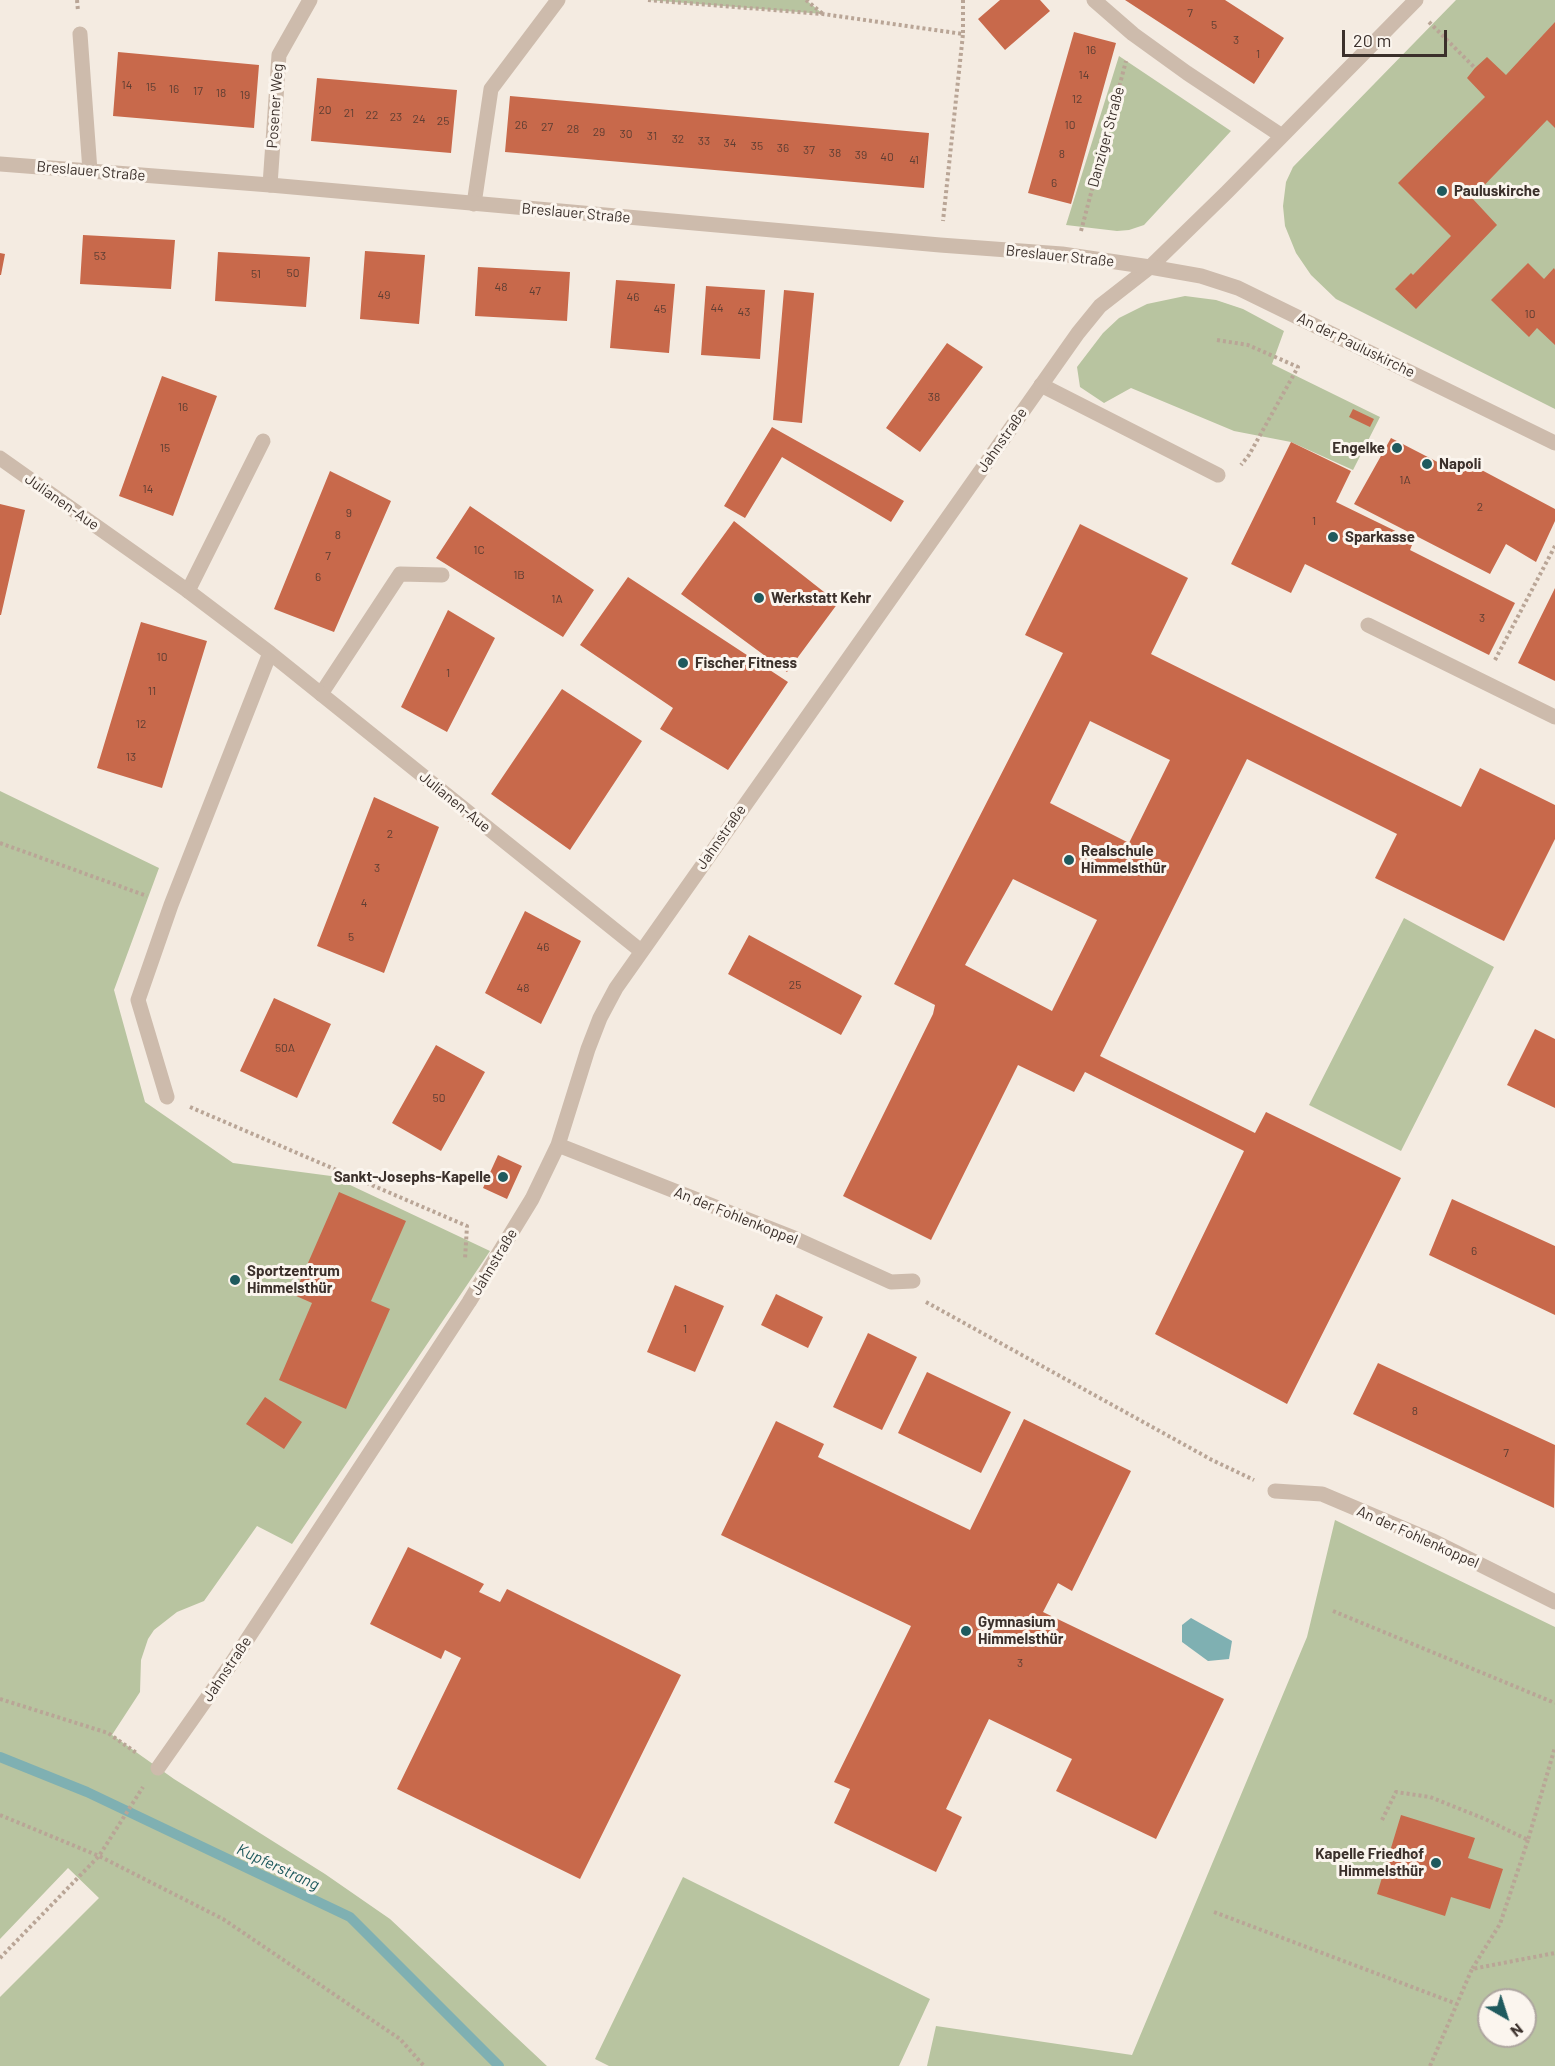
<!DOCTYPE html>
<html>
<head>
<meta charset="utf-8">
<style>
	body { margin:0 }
	#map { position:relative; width:1555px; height:2066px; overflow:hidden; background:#f4ebe1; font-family:Barlow,sans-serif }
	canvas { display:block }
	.north { position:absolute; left:1477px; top:1988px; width:60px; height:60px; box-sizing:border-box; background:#fbf5ee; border:2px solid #aea6a0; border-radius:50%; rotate:141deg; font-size:16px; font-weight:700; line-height:24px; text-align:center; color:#3b302b }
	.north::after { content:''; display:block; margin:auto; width:21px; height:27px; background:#1f5a5e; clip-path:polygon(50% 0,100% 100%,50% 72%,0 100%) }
	.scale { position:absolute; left:1342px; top:30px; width:105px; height:27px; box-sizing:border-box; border:3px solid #3b302b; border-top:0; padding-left:8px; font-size:18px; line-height:21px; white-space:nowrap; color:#3b302b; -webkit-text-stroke:4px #fbf5ee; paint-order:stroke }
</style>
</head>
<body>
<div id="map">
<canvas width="1555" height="2066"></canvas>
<div class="north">N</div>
<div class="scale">20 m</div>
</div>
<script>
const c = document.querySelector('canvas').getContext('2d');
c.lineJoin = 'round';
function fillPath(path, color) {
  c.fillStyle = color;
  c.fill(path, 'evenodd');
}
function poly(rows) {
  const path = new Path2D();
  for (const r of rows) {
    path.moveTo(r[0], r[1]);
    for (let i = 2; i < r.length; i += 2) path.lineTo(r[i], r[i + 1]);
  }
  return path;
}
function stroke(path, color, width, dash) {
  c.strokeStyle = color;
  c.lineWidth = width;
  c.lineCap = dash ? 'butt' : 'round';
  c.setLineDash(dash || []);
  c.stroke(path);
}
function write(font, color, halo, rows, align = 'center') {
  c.font = font + ' Barlow,sans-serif';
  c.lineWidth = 6;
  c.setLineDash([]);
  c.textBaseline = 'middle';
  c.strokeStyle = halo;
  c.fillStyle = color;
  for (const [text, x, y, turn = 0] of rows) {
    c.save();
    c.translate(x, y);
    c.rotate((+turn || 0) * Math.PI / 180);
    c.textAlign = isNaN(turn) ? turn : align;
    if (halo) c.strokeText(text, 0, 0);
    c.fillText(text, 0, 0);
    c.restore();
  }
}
fillPath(poly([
	[648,0,806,0,823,14],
	[1456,0,1555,0,1555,409,1336,299,1311,275,1296,253,1285,226,1283,206,1286,182,1293,167],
	[1119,56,1231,131,1144,225,1129,230,1117,231,1066,225],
	[1185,296,1216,300,1243,309,1284,331,1272,364,1380,417,1353,470,1291,442,1234,431,1131,388,1104,403,1080,387,1077,367,1103,333,1119,318,1147,304],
	[0,791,159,868,114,990,145,1102,233,1163,331,1176,490,1251,292,1544,257,1526,204,1601,177,1612,154,1630,148,1639,141,1660,140,1692,112,1735,174,1779,325,1874,390,1919,547,2066,0,2066,0,1997,99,1898,68,1868,0,1939],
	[1404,918,1494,967,1401,1151,1309,1105],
	[1335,1520,1555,1627,1555,2066,927,2066,936,2026,1132,2055,1307,1637],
	[1489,2000,1525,2000,1525,2036,1489,2036],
	[683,1877,930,1999,899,2066,609,2066,595,2059]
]), '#b8c4a0');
fillPath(poly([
	[1191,1618,1232,1641,1229,1659,1208,1661,1182,1642,1182,1625]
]), '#7fb0b2');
stroke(poly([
	[0,1757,87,1792,350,1917,499,2066]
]), '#7fb0b2', 10);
fillPath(poly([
	[1000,0,1040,0,1050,11,1005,50,978,19],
	[1125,0,1225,0,1284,38,1254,84],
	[1555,22,1555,128,1547,120,1472,198,1497,225,1416,309,1395,289,1411,273,1413,275,1451,236,1398,183,1485,97,1467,78,1475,68,1487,57,1506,75],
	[1074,32,1116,43,1071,204,1028,193],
	[118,52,259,65,254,128,113,116],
	[317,78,457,90,451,153,311,141],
	[510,96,929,133,924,188,505,152],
	[83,235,175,240,171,289,80,284],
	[365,251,425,255,419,324,360,319],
	[218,252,310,257,306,307,215,301],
	[0,253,5,254,1,275,0,275],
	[1528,263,1544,279,1554,268,1555,270,1555,345,1537,328,1529,337,1491,300],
	[478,267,570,272,567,321,475,316],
	[616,280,675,284,669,353,610,348],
	[706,286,765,290,760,359,701,355],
	[784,290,814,293,802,423,773,420],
	[947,343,983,367,920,452,886,428],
	[162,376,217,396,173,516,119,496],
	[1353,409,1374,419,1370,427,1349,417],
	[772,427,904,501,891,522,782,457,745,518,724,506],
	[1391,438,1453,470,1459,458,1555,509,1555,521,1536,562,1506,544,1490,574,1354,504],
	[1291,442,1351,471,1336,502,1414,540,1410,550,1515,603,1489,655,1305,564,1291,593,1231,564],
	[330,471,391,501,334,632,274,609],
	[0,504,25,510,1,615,0,615],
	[470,506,594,590,563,637,436,558],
	[734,521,838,603,787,672,681,594],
	[1080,524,1188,578,1151,654,1461,807,1480,768,1555,805,1555,839,1504,941,1375,878,1397,834,1247,759,1100,1056,1255,1133,1266,1112,1401,1178,1287,1404,1155,1334,1244,1151,1085,1072,1074,1092,1018,1065,931,1240,843,1196,933,1014,935,1005,894,984,1063,653,1025,635],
	[1090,721,1170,760,1129,843,1050,803],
	[1013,879,1097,920,1052,1011,965,965],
	[628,577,788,682,728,770,660,729,673,708,580,645],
	[1555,588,1555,681,1518,663],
	[448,610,495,638,447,732,401,707],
	[141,622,207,641,162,788,97,768],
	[562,689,642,741,570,850,491,794],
	[374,797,439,827,384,973,317,946],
	[525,911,581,941,541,1024,485,993],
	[749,935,862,996,841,1035,728,974],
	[274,998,331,1024,297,1098,240,1071],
	[1535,1029,1555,1039,1555,1108,1507,1085],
	[436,1045,485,1072,441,1151,392,1123],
	[498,1155,522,1166,507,1199,483,1188],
	[339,1192,406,1221,371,1301,390,1309,346,1409,279,1380,312,1303,294,1295],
	[1452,1199,1555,1246,1555,1315,1429,1255],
	[675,1285,724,1306,695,1372,647,1352],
	[776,1294,823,1317,808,1348,761,1325],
	[868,1333,917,1357,882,1430,833,1407],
	[1378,1363,1555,1445,1554,1508,1353,1414],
	[927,1372,1011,1412,981,1473,898,1433],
	[265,1397,302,1422,284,1449,246,1424],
	[1024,1419,1131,1471,1072,1591,1058,1583,1043,1612,1224,1699,1156,1839,1056,1791,1072,1759,989,1719,946,1809,962,1817,936,1872,834,1823,850,1789,834,1782,911,1626,721,1535,776,1421,824,1444,818,1457,970,1530],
	[408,1547,484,1584,479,1592,500,1602,507,1589,681,1675,580,1879,397,1789,461,1658,445,1650,441,1659,370,1624],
	[1401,1815,1475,1838,1468,1858,1503,1869,1490,1909,1451,1897,1445,1916,1377,1894]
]), '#c8694b');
stroke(poly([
	[77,0,78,11],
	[648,0,823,14,963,34,943,221],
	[806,0,823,14],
	[963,0,963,34],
	[1429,22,1475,68],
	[1081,231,1126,61],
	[1217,340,1248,345,1298,367,1249,455,1241,465],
	[1495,660,1555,546],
	[0,843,147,896],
	[190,1107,467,1226,465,1259],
	[926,1302,1212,1460,1254,1480],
	[1333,1611,1555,1703],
	[0,1699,108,1733,138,1754],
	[0,1815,99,1856,223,1919,400,2039,424,2066],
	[1382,1820,1396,1792,1430,1797,1485,1819,1528,1840,1555,1747],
	[1528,1840,1500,1924,1472,1969,1555,1953],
	[1214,1912,1457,2004],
	[0,1958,99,1856,143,1787],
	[1430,2066,1472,1969]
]), '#b9a596', 4, [3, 3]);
stroke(poly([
	[80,34,90,171],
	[1041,385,1218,475],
	[188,591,263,441],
	[321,694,400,574,442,575]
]), '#cdbbac', 15);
stroke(poly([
	[1094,0,1133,34,1187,73,1282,136],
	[270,185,279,55,310,0],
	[474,204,491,89,558,0],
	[0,458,188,591,270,653],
	[1368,625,1555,717],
	[167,1097,138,1000,171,905,270,653,641,951],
	[558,1145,794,1238,891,1282,913,1281],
	[1275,1491,1322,1494,1433,1541,1555,1602],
	[158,1768,231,1664,469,1302,532,1199,558,1145,588,1049,600,1018,616,988,1078,333,1100,306,1150,267,1227,192,1416,0]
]), '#cdbbac', 15);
stroke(poly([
	[0,164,270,185,940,245,1062,254,1150,267,1201,276,1238,288,1555,443]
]), '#cdbbac', 15);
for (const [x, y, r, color] of [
	[1442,191,6,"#1f5a5e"],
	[1397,448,6,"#1f5a5e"],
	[1427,464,6,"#1f5a5e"],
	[1333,537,6,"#1f5a5e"],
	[759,598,6,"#1f5a5e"],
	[683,663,6,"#1f5a5e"],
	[1069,860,6,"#1f5a5e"],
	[503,1177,6,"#1f5a5e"],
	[235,1280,6,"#1f5a5e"],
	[966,1631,6,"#1f5a5e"],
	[1436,1863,6,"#1f5a5e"]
]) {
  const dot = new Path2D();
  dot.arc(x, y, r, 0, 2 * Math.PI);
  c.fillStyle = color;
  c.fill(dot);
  stroke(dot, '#fbf5ee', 2);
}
write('12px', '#5e3e33', null, [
	["7",1190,13],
	["5",1214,25],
	["3",1236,40],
	["16",1091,50],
	["1",1258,54],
	["14",1084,75],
	["14",127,85],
	["15",151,87],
	["16",174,89],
	["17",198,91],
	["18",221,93],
	["19",245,95],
	["12",1077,99],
	["20",325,110],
	["21",349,113],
	["22",372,115],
	["23",396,117],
	["24",419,119],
	["25",443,121],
	["26",521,125],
	["10",1070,125],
	["27",547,127],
	["28",573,129],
	["29",599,132],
	["30",626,134],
	["31",652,136],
	["32",678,139],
	["33",704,141],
	["34",730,143],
	["35",757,146],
	["36",783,148],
	["37",809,150],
	["38",835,153],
	["8",1062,154],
	["39",861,155],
	["40",887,157],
	["41",914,160],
	["6",1054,183],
	["53",100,256],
	["50",293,273],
	["51",256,274],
	["48",501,287],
	["47",535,291],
	["49",384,295],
	["46",633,297],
	["44",717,308],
	["45",660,309],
	["43",744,312],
	["10",1530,314],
	["38",934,397],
	["16",183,407],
	["15",165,448],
	["1A",1405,480],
	["14",148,489],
	["2",1480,507],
	["9",349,513],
	["1",1314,521],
	["8",338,535],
	["1C",479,550],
	["7",328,556],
	["1B",519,575],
	["6",318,577],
	["1A",557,599],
	["3",1482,618],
	["10",162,657],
	["1",448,673],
	["11",152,691],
	["12",141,724],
	["13",131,757],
	["2",390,834],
	["3",377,868],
	["4",364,903],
	["5",351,937],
	["46",543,947],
	["25",795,985],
	["48",523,988],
	["50A",285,1048],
	["50",439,1098],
	["6",1474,1251],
	["1",685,1329],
	["8",1415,1411],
	["7",1506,1453],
	["3",1020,1663]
]);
write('15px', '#3b302b', '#fbf5ee', [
	["Posener Weg",275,106,-86],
	["Danziger Straße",1106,137,-75],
	["Breslauer Straße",91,171,5],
	["Breslauer Straße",576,213,5],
	["Breslauer Straße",1060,256,6],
	["An der Pauluskirche",1356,345,26],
	["Jahnstraße",1002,440,-55],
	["Julianen-Aue",62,502,35],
	["Julianen-Aue",455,802,39],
	["Jahnstraße",721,837,-55],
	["An der Fohlenkoppel",736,1216,22],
	["Jahnstraße",494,1262,-59],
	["An der Fohlenkoppel",1418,1537,24],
	["Jahnstraße",227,1669,-56]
]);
write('bold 15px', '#3b302b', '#fbf5ee', [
	["Pauluskirche",1454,191],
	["Engelke",1385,448,"right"],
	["Napoli",1439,464],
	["Sparkasse",1345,537],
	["Werkstatt Kehr",771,598],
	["Fischer Fitness",695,663],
	["Realschule",1081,851],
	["Himmelsthür",1081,868],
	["Sankt-Josephs-Kapelle",491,1177,"right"],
	["Sportzentrum",247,1271],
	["Himmelsthür",247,1288],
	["Gymnasium",978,1622],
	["Himmelsthür",978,1639],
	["Kapelle Friedhof",1424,1854,"right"],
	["Himmelsthür",1424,1871,"right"]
], 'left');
write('italic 16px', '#1f5a5e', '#fbf5ee', [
	["Kupferstrang",278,1867,25]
]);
</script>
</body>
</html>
